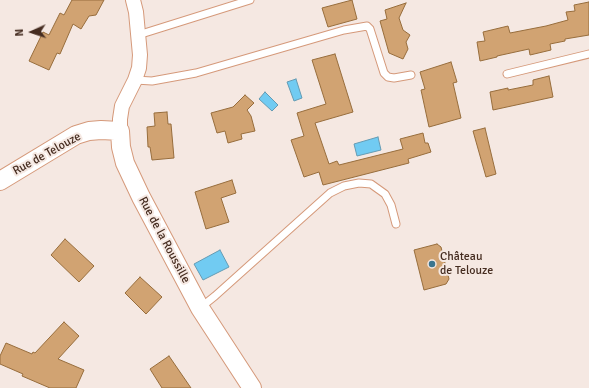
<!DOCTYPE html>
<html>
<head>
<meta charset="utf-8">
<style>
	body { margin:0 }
	#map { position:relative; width:589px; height:388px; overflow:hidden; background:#f5e8e2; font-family:Signika,sans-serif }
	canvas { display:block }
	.north { position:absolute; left:12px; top:12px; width:40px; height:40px; -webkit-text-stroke:3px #f5e8e2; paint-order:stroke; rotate:267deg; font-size:11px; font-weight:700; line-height:16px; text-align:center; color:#452c20 }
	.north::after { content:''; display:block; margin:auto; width:14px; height:18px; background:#452c20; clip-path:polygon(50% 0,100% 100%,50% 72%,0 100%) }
</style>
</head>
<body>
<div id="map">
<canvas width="589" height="388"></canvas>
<div class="north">N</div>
</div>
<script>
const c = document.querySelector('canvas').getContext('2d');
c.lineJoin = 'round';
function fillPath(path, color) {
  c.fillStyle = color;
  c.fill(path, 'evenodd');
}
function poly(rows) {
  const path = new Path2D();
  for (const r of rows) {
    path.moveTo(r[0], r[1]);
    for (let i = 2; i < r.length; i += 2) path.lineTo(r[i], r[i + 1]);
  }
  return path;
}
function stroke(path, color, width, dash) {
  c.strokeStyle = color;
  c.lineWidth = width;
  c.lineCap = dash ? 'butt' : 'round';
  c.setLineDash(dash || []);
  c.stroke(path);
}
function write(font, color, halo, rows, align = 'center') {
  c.font = font + ' Signika,sans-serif';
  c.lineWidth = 4;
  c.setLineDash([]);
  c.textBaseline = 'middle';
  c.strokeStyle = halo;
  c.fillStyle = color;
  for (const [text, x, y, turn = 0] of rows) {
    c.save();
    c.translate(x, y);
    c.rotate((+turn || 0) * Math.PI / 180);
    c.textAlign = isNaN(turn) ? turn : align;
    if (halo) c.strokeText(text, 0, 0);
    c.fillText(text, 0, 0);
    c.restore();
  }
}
const water = poly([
	[296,79,302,98,294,101,287,82,296,79],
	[265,92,278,105,272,111,259,99,265,92],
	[378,137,381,150,357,156,354,144,378,137],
	[220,250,229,267,203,280,194,264,220,250]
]);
fillPath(water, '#71cbf2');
stroke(water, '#649bb3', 1);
const building = poly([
	[72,0,104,0,96,15,89,16,81,29,73,24,60,54,57,53,49,70,29,61,43,32,49,35,60,13,64,15,72,0],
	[352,0,357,19,328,27,322,8,352,0],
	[589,2,589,35,565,39,565,41,550,44,551,50,530,55,529,49,497,56,497,57,480,61,477,42,485,41,483,32,508,26,510,33,546,26,568,20,566,12,575,11,574,5,589,2],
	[406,3,399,18,403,30,410,35,406,42,408,49,403,59,389,53,380,21,387,19,385,10,406,3],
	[335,54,353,112,315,123,329,164,337,161,339,165,403,149,400,139,423,133,425,143,428,143,431,152,408,159,409,163,323,185,319,172,304,177,291,140,304,136,297,113,326,104,312,60,335,54],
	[451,62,457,82,453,83,461,118,429,127,421,90,425,89,420,72,451,62],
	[549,76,553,97,493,110,490,92,508,88,508,90,533,85,533,80,549,76],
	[245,95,254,103,247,110,251,116,255,131,241,134,242,139,228,143,225,131,217,133,211,113,233,107,245,95],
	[167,112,168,124,171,124,174,158,152,160,150,147,148,147,147,127,155,126,154,113,167,112],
	[485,128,496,174,486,177,473,131,485,128],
	[232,180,236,193,221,198,229,222,206,229,195,192,232,180],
	[65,239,94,266,79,282,51,255,65,239],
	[437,244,441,247,449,279,446,284,424,290,414,250,437,244],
	[140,277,162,297,146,314,125,293,140,277],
	[64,322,79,336,58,359,84,370,76,388,50,388,22,376,23,374,0,364,0,356,6,343,32,354,33,352,35,353,64,322],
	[169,356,191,388,162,388,150,369,169,356]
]);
fillPath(building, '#d1a372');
stroke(building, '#976d3c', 1);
const service = poly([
	[138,35,250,0],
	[507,74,589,54],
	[135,80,152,81,196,73,344,30,367,26,370,29,384,73,388,77,394,78,411,75],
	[200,308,215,296,330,193,344,186,359,183,371,184,385,194,391,205,396,224]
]);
const minor = poly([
	[120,131,120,119,122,106,135,80,139,68,140,55,136,12,133,0]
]);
const tertiary = poly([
	[0,181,76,135,89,131,101,130,120,131,121,147,125,163,141,197,200,308,252,388]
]);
stroke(service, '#d5997a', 9);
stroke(minor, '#d5997a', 16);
stroke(tertiary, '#d5997a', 20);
stroke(service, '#fff', 7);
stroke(minor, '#fff', 14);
stroke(tertiary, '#fff', 18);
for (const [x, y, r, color] of [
	[432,264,4,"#3b758e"]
]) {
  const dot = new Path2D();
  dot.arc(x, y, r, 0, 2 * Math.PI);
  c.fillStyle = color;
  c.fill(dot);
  stroke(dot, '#f5e8e2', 1.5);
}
write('12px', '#452c20', '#f5e8e2', [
	["Rue de Telouze",47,154,-29],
	["Rue de la Roussille",164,240,62]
]);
write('12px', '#452c20', '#f5e8e2', [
	["Château",440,257],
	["de Telouze",440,271]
], 'left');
</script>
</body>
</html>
